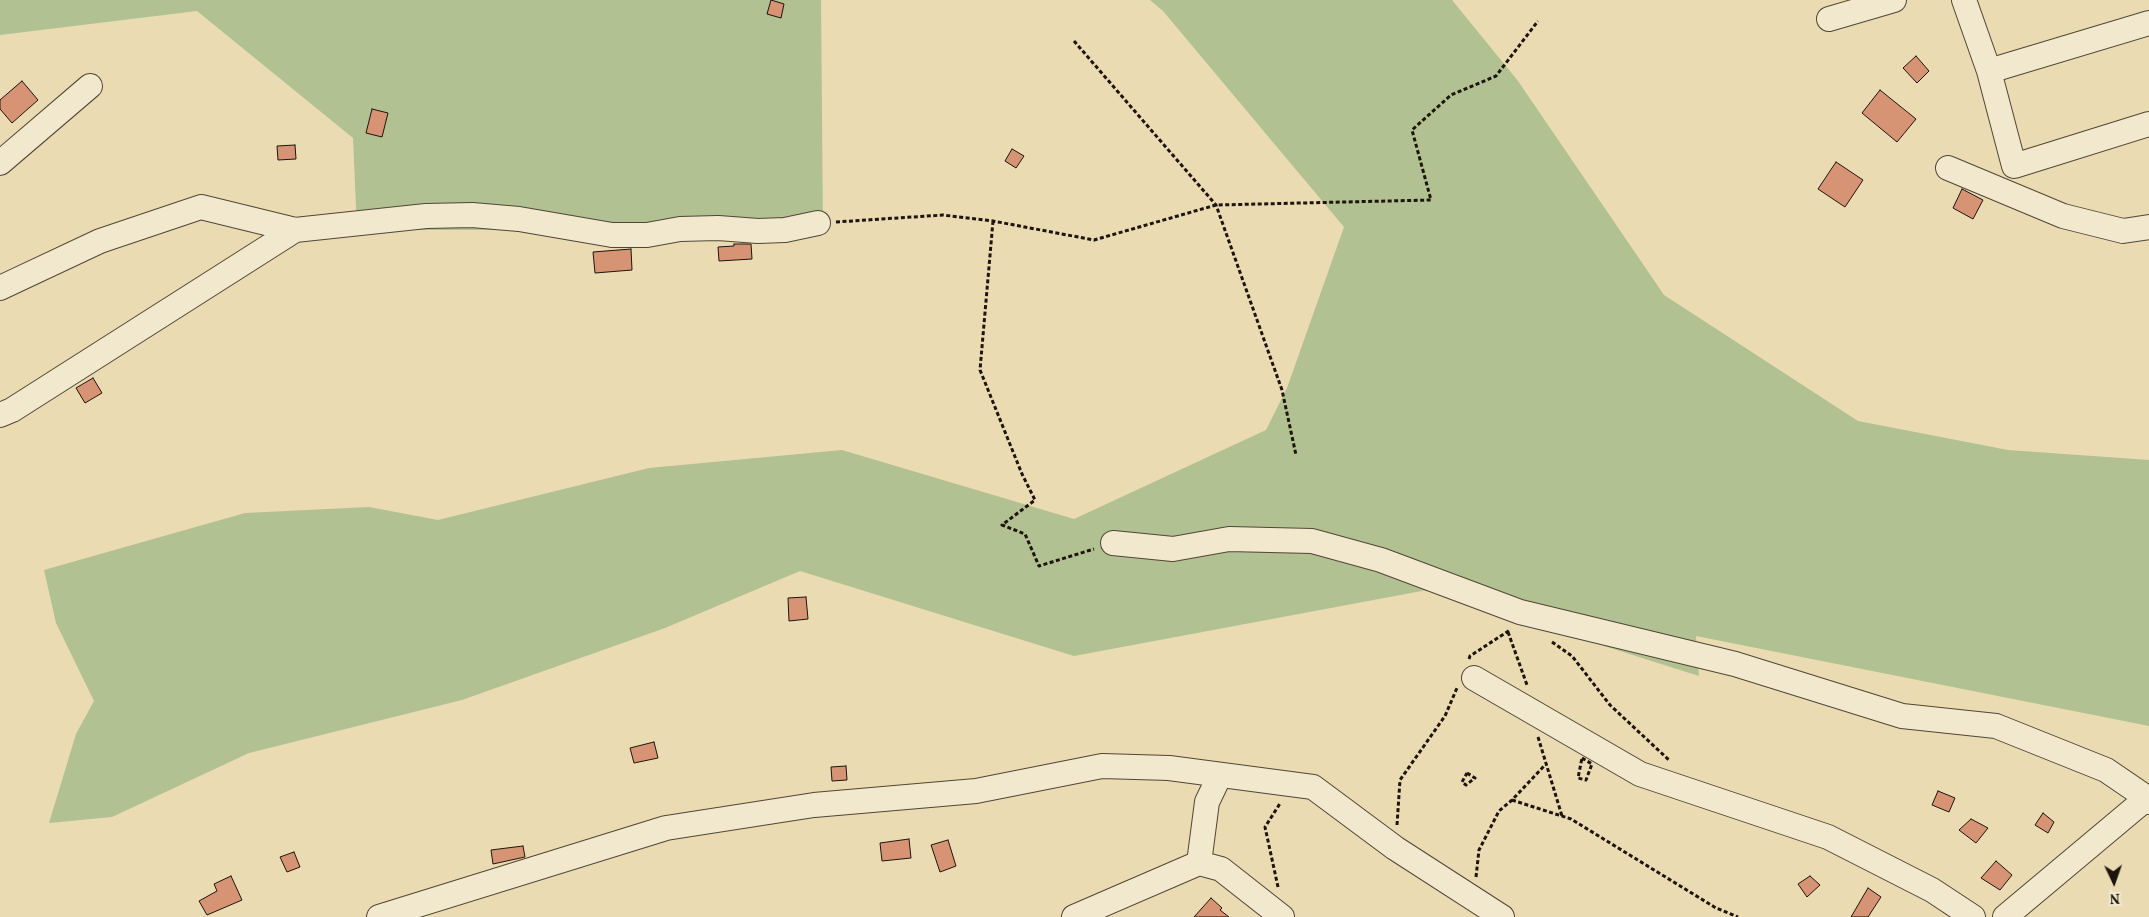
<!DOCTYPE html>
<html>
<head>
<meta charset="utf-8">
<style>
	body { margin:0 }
	#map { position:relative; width:2149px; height:917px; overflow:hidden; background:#eadbb3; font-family:Vollkorn,serif }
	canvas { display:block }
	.north { position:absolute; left:2089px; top:857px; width:50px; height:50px; -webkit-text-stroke:4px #f1e8ce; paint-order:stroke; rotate:177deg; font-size:14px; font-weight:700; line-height:20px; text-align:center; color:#1e140c }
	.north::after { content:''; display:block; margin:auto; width:18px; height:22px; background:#1e140c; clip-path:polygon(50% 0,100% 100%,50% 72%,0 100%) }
</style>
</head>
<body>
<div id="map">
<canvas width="2149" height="917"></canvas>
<div class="north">N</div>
</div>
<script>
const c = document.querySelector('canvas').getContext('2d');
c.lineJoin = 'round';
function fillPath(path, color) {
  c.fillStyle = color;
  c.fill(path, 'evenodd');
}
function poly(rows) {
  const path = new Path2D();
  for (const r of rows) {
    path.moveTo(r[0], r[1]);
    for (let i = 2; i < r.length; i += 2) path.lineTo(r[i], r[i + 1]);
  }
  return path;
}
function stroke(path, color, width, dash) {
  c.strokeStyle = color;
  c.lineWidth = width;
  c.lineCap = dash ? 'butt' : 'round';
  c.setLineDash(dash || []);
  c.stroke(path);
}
fillPath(poly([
	[0,0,821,0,823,230,357,230,353,138,197,11,0,35],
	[1150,0,1452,0,1518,81,1664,295,1858,421,2008,450,2149,460,2149,726,1696,636,1699,676,1427,590,1074,656,800,571,665,628,462,700,249,753,112,817,49,823,76,734,94,701,56,623,44,570,245,513,369,507,438,520,649,468,842,450,1074,519,1266,430,1287,388,1344,227,1163,11]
]), '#b1c191');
const building = poly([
	[771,0,784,4,781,18,767,14,771,0],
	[1916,56,1929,71,1917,83,1903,68,1916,56],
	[22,81,38,100,12,123,0,109,0,100,22,81],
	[1880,90,1916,119,1897,142,1862,113,1880,90],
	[372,109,388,113,382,137,366,133,372,109],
	[295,145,296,159,278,160,277,146,295,145],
	[1012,149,1024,156,1016,168,1005,161,1012,149],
	[1836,162,1863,180,1845,207,1818,189,1836,162],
	[1962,189,1983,200,1973,219,1953,208,1962,189],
	[734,244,751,244,752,259,719,261,718,247,734,246,734,244],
	[631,249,632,270,595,273,593,252,631,249],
	[93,378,102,393,85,403,76,388,93,378],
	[806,597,808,619,789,621,788,598,806,597],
	[654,742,658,758,634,763,630,748,654,742],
	[846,766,847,780,832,781,831,767,846,766],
	[1938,791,1955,798,1949,812,1932,805,1938,791],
	[2043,813,2054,822,2048,833,2035,825,2043,813],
	[1971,819,1988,828,1976,843,1959,830,1971,819],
	[909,839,911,858,882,861,880,843,909,839],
	[948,840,956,866,940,872,931,845,948,840],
	[523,846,525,857,493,864,491,850,523,846],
	[294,852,300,867,287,872,280,857,294,852],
	[1996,861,2012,875,2000,890,1981,878,1996,861],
	[231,876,242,900,207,915,199,901,217,891,214,884,231,876],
	[1810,876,1820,885,1807,897,1798,884,1810,876],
	[1868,888,1881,897,1868,917,1851,917,1868,888],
	[1211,898,1222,908,1220,910,1229,917,1194,917,1211,898]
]);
fillPath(building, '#d79475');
stroke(building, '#1e140c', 1);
const minor = poly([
	[1964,0,1989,71,2014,166,2149,124],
	[1829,19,1894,0],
	[1989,71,2149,23],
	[0,163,90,86],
	[1948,168,2063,216,2123,231,2149,227],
	[0,288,100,241,201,207,295,230,426,216,472,215,519,219,612,235,647,235,680,229,718,228,758,231,785,230,818,223],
	[0,415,12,410,295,230],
	[1113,543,1173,549,1229,539,1312,541,1381,560,1520,612,1735,664,1902,716,1996,726,2106,770,2147,798,2149,802],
	[1474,678,1640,774,1828,837,1932,890,1973,917],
	[1199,863,1207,802,1220,775],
	[379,917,666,828,814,805,976,791,1102,766,1169,768,1313,787,1395,848,1502,917],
	[1074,917,1199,863,1221,869,1282,917],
	[2005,917,2147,798]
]);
stroke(minor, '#514636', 26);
stroke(poly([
	[1074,41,1216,205,1282,390,1296,455],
	[993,221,980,370,1022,474,1035,500,1002,525,1025,534,1039,566,1094,549],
	[836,222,943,215,993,221,1094,240,1216,205,1431,200,1412,130,1451,95,1496,76,1538,21],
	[1508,632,1527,685],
	[1552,642,1572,656,1610,705,1670,761],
	[1469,659,1470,656,1510,630],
	[1538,737,1562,816],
	[1582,758,1592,764,1586,780,1578,778,1582,758],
	[1467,773,1475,778,1466,785,1462,782,1467,773],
	[1512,800,1571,819,1716,908,1738,917],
	[1397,825,1400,780,1445,716,1457,688],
	[1476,877,1479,850,1499,811,1512,800,1545,765],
	[1278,887,1265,827,1281,802]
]), '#1e140c', 3, [4, 2.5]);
stroke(minor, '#f1e8ce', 24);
</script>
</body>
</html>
